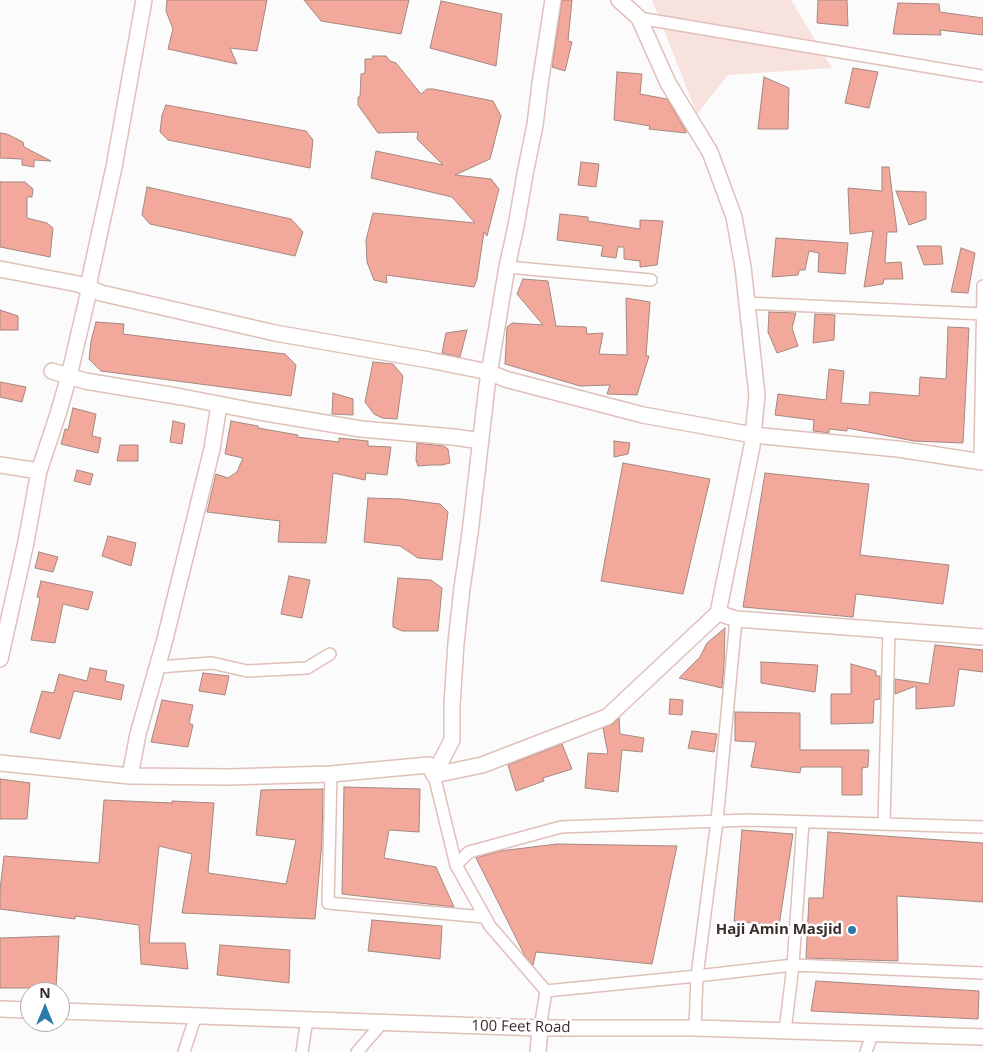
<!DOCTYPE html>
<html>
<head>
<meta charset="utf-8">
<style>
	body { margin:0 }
	#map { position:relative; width:983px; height:1052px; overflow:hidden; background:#fbfbfb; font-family:"Open Sans",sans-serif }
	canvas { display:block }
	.north { position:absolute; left:20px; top:982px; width:50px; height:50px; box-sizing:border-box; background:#fff; border:1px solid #b0abaa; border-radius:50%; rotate:0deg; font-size:14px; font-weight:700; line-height:20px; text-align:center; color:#3a2e2b }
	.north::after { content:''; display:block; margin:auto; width:18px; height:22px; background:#2c79ab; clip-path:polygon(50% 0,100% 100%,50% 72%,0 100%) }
</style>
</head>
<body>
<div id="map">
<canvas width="983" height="1052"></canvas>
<div class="north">N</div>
</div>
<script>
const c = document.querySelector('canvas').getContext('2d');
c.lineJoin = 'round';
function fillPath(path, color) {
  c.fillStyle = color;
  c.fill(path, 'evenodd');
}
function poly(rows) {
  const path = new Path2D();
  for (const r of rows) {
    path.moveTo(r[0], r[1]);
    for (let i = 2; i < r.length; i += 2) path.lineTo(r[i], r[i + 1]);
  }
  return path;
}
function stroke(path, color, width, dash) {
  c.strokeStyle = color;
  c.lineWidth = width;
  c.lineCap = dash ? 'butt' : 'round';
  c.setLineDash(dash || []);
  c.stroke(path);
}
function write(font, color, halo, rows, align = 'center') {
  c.font = font + ' "Open Sans",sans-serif';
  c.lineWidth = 5;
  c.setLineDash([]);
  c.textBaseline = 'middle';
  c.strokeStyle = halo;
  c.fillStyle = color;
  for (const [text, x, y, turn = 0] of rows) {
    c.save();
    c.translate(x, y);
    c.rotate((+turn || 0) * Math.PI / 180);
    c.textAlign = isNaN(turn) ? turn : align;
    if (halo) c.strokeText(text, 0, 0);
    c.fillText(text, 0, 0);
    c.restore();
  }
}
fillPath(poly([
	[652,0,791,0,832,68,728,75,697,114]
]), '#f8e2de');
const building = poly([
	[167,0,267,0,257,51,230,48,237,64,168,49,173,29,166,11,167,0],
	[304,0,409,0,401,34,321,21,304,0],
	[562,0,572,0,568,41,572,42,565,71,552,67,562,0],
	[818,0,847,0,848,26,817,23,818,0],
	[441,1,502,14,496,66,430,48,441,1],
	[898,3,939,4,940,12,983,18,983,35,940,30,941,35,893,34,898,3],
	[373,56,386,56,390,61,396,63,421,94,427,89,433,89,493,101,501,116,490,159,455,175,491,179,499,189,487,236,484,232,477,279,474,287,386,275,387,283,374,280,367,262,366,240,373,213,475,223,452,197,371,178,376,151,443,165,417,139,418,132,378,133,358,105,358,97,360,97,361,74,365,73,365,59,372,59,373,56],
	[853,68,878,72,869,108,845,103,853,68],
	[617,72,642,74,640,94,667,99,686,131,686,133,649,129,650,126,614,120,617,72],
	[764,77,789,88,788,129,758,129,764,77],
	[166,105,306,131,313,140,310,168,168,140,160,132,162,115,166,105],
	[0,133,7,134,23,142,24,147,51,161,34,160,34,167,22,165,22,159,0,158,0,133],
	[581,162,599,164,596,187,578,185,581,162],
	[882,167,889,167,897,232,887,232,885,263,901,262,903,279,884,279,883,284,864,287,873,231,850,234,848,188,882,191,882,167],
	[0,182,25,182,33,189,32,197,27,197,27,218,47,223,53,228,50,257,0,247,0,182],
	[147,187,291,219,303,232,295,256,150,224,142,215,147,187],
	[896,191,926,192,926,219,909,225,896,191],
	[560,214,588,217,588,221,640,229,640,220,663,221,657,265,640,267,640,261,624,259,624,247,618,247,616,258,601,256,603,246,557,240,560,214],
	[776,238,848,243,845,274,818,272,819,253,809,251,805,270,799,270,798,275,772,277,776,238],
	[917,246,941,246,943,264,924,265,917,246],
	[961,248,975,253,968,293,951,292,961,248],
	[523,279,548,281,556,326,586,327,587,334,603,333,599,354,627,355,626,298,650,302,646,356,649,356,637,395,607,394,610,385,580,386,505,364,507,327,512,323,543,325,517,294,523,279],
	[0,310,18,316,18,330,0,330,0,310],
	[769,312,796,313,792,328,798,346,777,353,768,332,769,312],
	[815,314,835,315,834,340,813,343,815,314],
	[96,322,124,324,123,334,285,354,296,365,291,396,101,371,89,359,91,341,96,322],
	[948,327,969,328,963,443,914,441,847,428,847,431,829,429,829,433,813,431,814,420,775,415,778,394,826,400,829,369,844,371,841,403,869,405,870,392,919,396,920,377,946,379,948,327],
	[467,330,460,357,442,353,446,333,467,330],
	[373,362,393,364,403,376,397,419,382,418,374,414,365,402,373,362],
	[0,382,26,387,22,402,0,397,0,382],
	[333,393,353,399,353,415,332,414,333,393],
	[73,408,96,414,92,436,101,438,98,453,61,444,65,429,68,430,73,408],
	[173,421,185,424,182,444,170,442,173,421],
	[231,421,258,426,258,428,298,435,297,437,339,442,339,438,368,441,368,446,391,447,387,475,366,473,365,480,333,473,326,543,278,542,280,521,207,512,216,474,228,478,237,472,243,458,225,454,231,421],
	[614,441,630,443,628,454,614,457,614,441],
	[417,443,444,446,448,449,450,463,442,465,431,465,418,466,416,460,417,443],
	[120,445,138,445,138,461,117,461,120,445],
	[623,463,710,479,683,594,601,581,623,463],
	[77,470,93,474,90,485,74,481,77,470],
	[765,473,869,484,860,555,949,565,943,604,856,594,853,617,743,607,765,473],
	[368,498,401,499,440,504,448,512,442,560,418,558,400,546,364,542,368,498],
	[108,536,136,543,131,566,102,556,108,536],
	[39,552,58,557,53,572,35,568,39,552],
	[289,576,310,580,302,618,281,614,289,576],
	[398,578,431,580,442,588,438,631,402,631,393,627,393,619,398,578],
	[41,581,93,592,88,610,63,604,55,643,31,640,40,598,37,597,41,581],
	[725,628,724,665,722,688,679,678,700,657,707,643,725,628],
	[935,645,983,650,983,672,959,669,954,706,916,709,916,686,895,694,895,679,929,684,935,645],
	[761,662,818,665,815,692,761,683,761,662],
	[851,664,876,671,876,676,880,676,880,699,874,700,873,723,831,724,831,694,851,694,851,664],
	[90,668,107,671,105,681,124,685,121,700,74,691,60,739,30,732,42,691,54,693,59,674,87,681,90,668],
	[203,673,229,676,225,695,199,691,203,673],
	[670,699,683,700,682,715,669,714,670,699],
	[162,700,193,705,189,723,193,725,188,747,151,742,162,700],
	[735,712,800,713,800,750,869,750,868,767,862,768,862,795,842,795,842,767,801,767,800,773,751,767,756,742,735,741,735,712],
	[619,718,620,734,644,738,642,752,622,750,618,792,585,788,588,753,608,754,603,728,613,724,619,718],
	[692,731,717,734,714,752,688,748,692,731],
	[562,744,572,769,543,778,544,781,516,791,508,765,562,744],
	[0,779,30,783,27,819,0,819,0,779],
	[344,787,420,789,419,832,389,830,384,858,436,867,454,907,342,894,344,787],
	[323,789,322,842,315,919,182,913,192,854,159,846,149,943,185,943,188,969,141,964,139,925,75,916,75,919,0,909,0,890,4,856,99,863,104,800,172,803,172,801,214,803,208,873,286,884,296,840,256,835,261,790,323,789],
	[742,830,793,834,779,926,734,921,742,830],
	[828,832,983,843,983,902,897,896,898,961,806,958,809,898,823,898,828,832],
	[557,844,677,846,652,964,536,952,533,965,525,956,476,858,500,851,557,844],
	[372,920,442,926,440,959,368,951,372,920],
	[59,936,56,988,0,988,0,938,59,936],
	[220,945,290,950,289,983,217,975,220,945],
	[816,981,979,991,978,1019,811,1011,816,981]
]);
fillPath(building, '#f2a99b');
stroke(building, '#a58781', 1);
const street = poly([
	[639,18,983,76],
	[507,267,651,280],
	[746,303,983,314],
	[980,462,983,286],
	[158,667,212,663,247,671,307,668,330,654],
	[331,774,328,903,484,917],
	[434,775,456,865,490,926,546,991],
	[803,822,793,965,983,973],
	[884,824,889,630],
	[456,865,469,852,561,827,748,820,983,827],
	[546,991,697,976,717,821,736,619],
	[540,1028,546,991],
	[695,1028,697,976,793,965,785,1031],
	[184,1052,196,1015],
	[302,1052,307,1019],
	[357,1052,383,1022],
	[866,1052,872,1034]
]);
const secondary = poly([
	[0,269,78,284,101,293,275,333,429,360,489,372,505,379,643,415,753,435,898,449,983,462],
	[52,371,85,381,182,397,254,411,361,429,454,437,481,441],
	[0,465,39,471],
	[718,613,736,619,983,637],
	[0,659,26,542,39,471,58,414,69,376,88,295,90,277,114,167,144,0],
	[0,763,130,776,230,777,331,774,429,765,434,775,482,765,607,717,718,613,752,446,757,395,743,267,734,217,710,152,668,83,639,18,619,0],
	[434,775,452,740,452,705,456,643,462,588,470,533,487,386,507,267,516,226,525,174,535,125,540,84,553,0],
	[130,776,138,734,164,643,212,449,219,405],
	[0,1009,30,1010],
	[60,1011,540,1028,695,1028,983,1037],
	[538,1052,540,1028]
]);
stroke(street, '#e0c0b9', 14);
stroke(secondary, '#e0c0b9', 18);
stroke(street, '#fff', 11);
stroke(secondary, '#fff', 15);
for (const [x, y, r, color] of [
	[852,930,5,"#2c79ab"]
]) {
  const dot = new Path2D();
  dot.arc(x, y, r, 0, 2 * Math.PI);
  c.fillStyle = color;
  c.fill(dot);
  stroke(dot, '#fff', 2);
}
write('bold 15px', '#3a2e2b', '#fff', [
	["Haji Amin Masjid",842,930]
], 'right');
write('15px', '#3a2e2b', '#fff', [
	["100 Feet Road",521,1027,1]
]);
</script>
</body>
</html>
